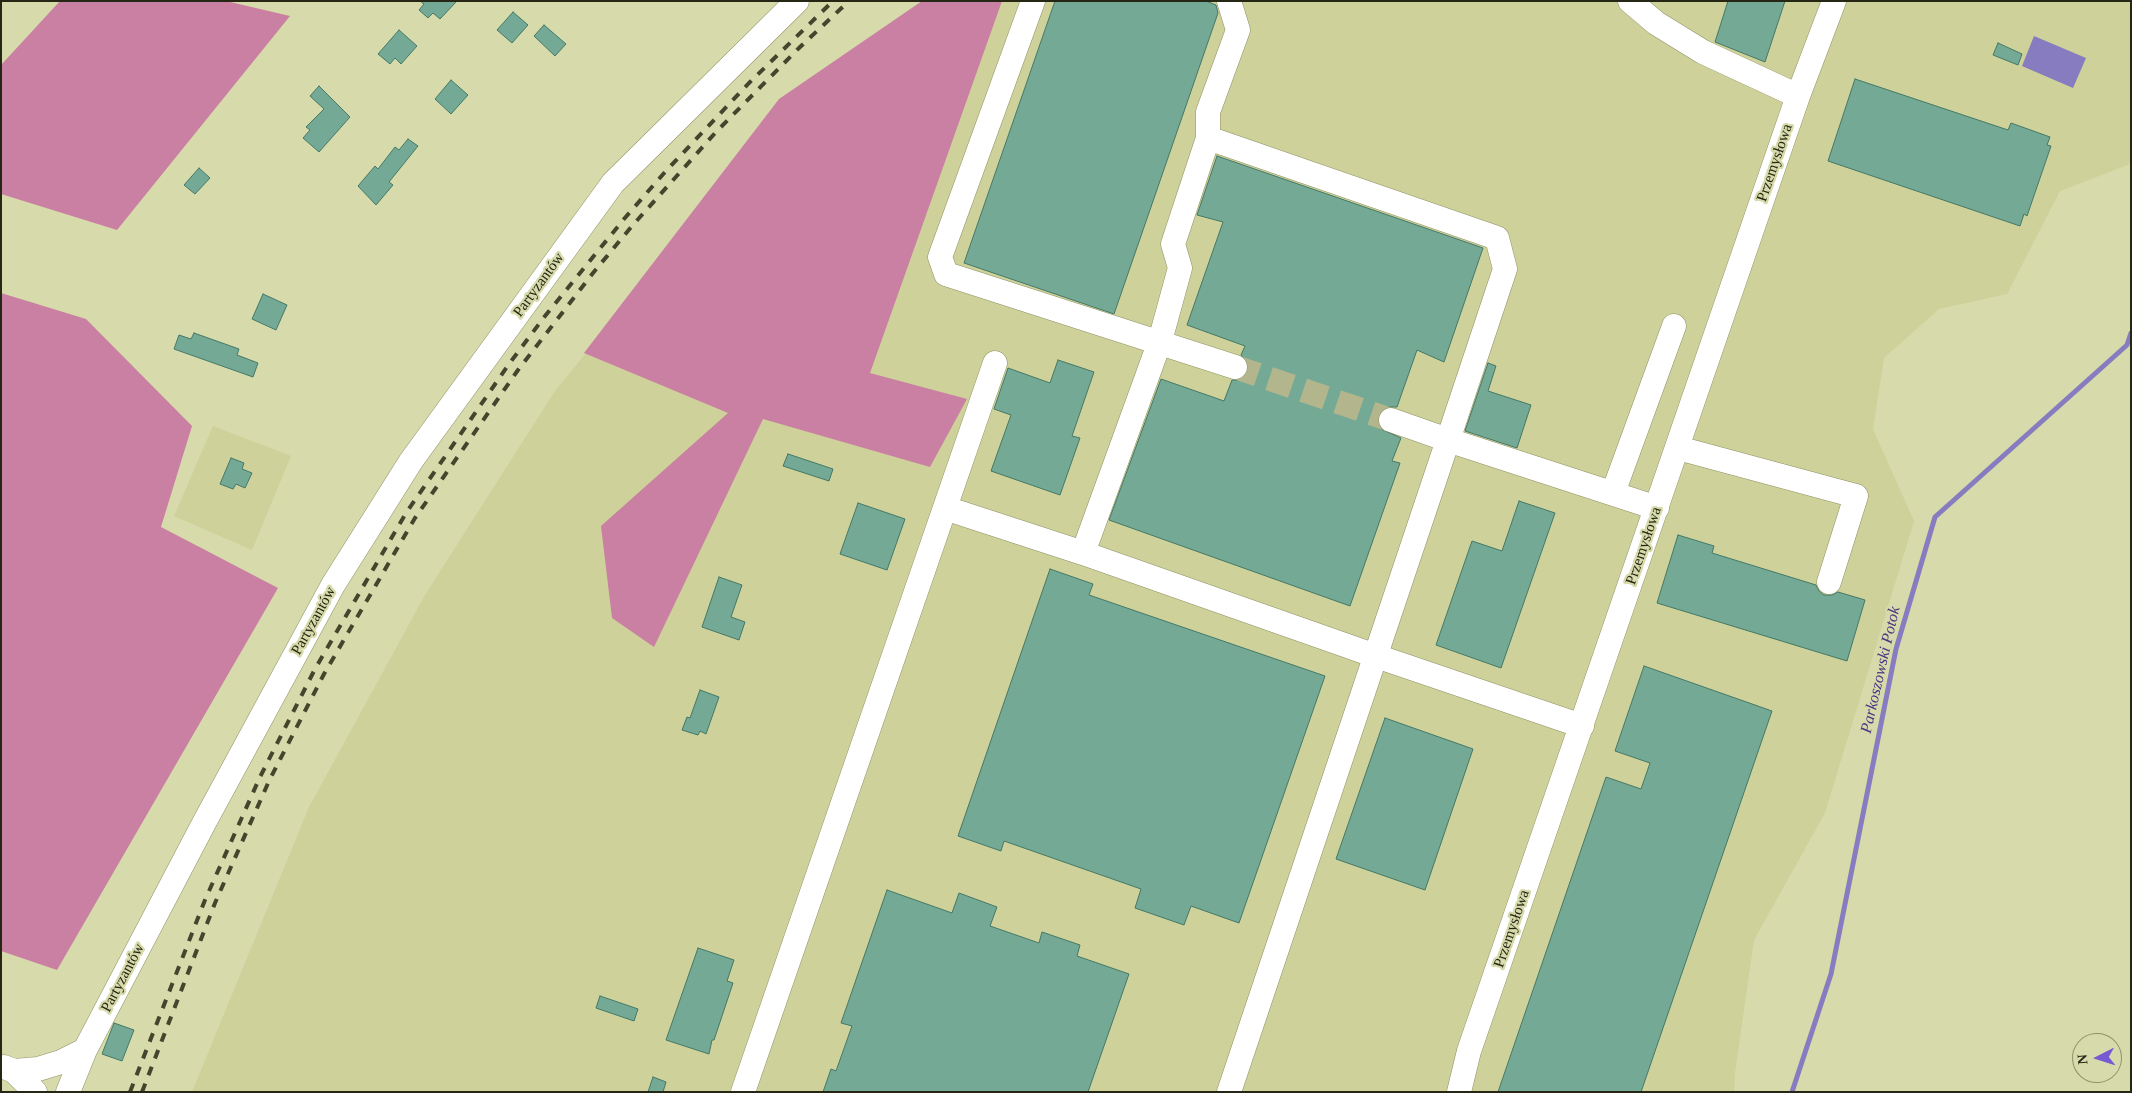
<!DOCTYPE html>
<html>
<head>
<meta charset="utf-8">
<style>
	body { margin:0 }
	#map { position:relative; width:2132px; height:1093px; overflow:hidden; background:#d7daaa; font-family:Georgia,serif }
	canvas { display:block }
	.frame { position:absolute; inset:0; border:2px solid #252614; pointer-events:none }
	.north { position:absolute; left:2072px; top:1033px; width:50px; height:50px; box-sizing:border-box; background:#d7daaa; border:1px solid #90926e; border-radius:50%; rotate:265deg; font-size:14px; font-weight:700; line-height:20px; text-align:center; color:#252614 }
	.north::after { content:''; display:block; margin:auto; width:18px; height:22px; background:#7659d3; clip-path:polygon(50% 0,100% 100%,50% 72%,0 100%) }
</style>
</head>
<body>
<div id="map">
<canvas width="2132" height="1093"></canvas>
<div class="frame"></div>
<div class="north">N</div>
</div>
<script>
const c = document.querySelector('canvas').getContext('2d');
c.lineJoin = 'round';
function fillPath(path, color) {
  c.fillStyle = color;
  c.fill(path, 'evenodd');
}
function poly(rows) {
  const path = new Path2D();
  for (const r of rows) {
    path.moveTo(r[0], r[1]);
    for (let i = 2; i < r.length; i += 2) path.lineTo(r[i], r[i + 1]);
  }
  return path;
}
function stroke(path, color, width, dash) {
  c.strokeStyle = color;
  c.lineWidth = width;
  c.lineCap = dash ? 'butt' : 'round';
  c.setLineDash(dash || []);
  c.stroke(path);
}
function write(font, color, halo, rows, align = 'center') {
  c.font = font + ' Georgia,serif';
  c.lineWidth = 4.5;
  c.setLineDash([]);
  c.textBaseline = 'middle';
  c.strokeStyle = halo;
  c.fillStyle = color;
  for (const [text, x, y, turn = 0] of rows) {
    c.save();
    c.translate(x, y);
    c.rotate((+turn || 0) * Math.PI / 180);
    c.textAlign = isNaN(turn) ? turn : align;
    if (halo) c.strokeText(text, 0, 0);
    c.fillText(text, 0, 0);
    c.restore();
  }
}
fillPath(poly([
	[935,1,2131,1,2130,164,2060,191,2007,294,1939,309,1884,358,1873,429,1914,521,1825,813,1754,940,1735,1073,1734,1092,192,1092,309,807,425,595,555,391,730,176],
	[213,426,291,456,252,550,174,516]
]), '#ced199');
fillPath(poly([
	[60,1,226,1,290,16,117,230,1,194,1,65],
	[922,1,1002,1,870,373,967,399,930,467,763,419,654,647,612,618,601,526,728,413,584,353,779,99],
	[1,293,86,319,192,426,161,527,278,588,57,970,1,951]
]), '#c980a2');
fillPath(poly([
	[2034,36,2086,58,2073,88,2022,66]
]), '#867cbf');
stroke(poly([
	[1792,1092,1831,974,1896,649,1935,517,2127,345,2131,333]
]), '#867cbf', 5);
const building = poly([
	[420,1,457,1,440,19,433,13,428,18,419,10,424,4,420,1],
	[1055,1,1206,1,1216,5,1218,13,1114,314,964,263,1055,1],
	[1728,1,1785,1,1765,62,1715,42,1728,1],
	[513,12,528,25,512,43,497,30,513,12],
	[544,25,566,44,555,56,534,36,544,25],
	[399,30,417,46,401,64,395,58,390,64,378,54,399,30],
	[1998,43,2022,54,2018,65,1993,55,1998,43],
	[1855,79,2008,130,2011,123,2050,137,2047,145,2051,146,2027,216,2024,214,2020,226,1828,161,1855,79],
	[451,80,468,95,451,114,435,99,451,80],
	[319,86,350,117,319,152,303,138,310,130,306,127,324,109,310,96,319,86],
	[408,139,418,146,389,182,393,185,376,205,358,186,375,166,378,169,395,147,399,150,408,139],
	[1217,156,1483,248,1444,362,1417,350,1397,407,1388,407,1382,409,1378,415,1378,423,1381,429,1401,438,1392,461,1400,463,1350,606,1109,520,1161,379,1224,401,1232,380,1238,380,1244,377,1248,371,1248,364,1241,355,1245,346,1187,325,1223,222,1197,215,1217,156],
	[199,168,210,178,195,194,184,185,199,168],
	[263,294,287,305,276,330,252,319,263,294],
	[194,333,239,349,237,355,258,363,253,377,174,349,179,335,191,339,194,333],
	[1058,360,1094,372,1072,436,1080,438,1060,495,991,471,1011,415,994,409,1008,368,1050,383,1058,360],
	[1488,363,1496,366,1488,391,1531,405,1517,448,1465,431,1488,363],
	[788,454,833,469,829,481,783,466,788,454],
	[231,458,244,463,242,469,252,473,245,488,236,484,233,489,220,484,231,458],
	[1519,501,1555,513,1501,668,1436,645,1472,541,1502,551,1519,501],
	[858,503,905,519,887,570,840,554,858,503],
	[1678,535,1714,546,1712,553,1816,585,1819,591,1824,595,1832,595,1838,592,1865,600,1847,661,1657,603,1678,535],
	[1050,569,1093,584,1089,595,1325,676,1239,923,1191,906,1184,925,1135,908,1141,889,1004,841,1001,851,958,836,1050,569],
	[719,577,742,585,731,617,745,622,739,640,702,627,719,577],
	[1644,666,1772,711,1641,1092,1498,1092,1606,777,1641,789,1650,763,1615,751,1644,666],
	[700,690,719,697,706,734,700,731,698,735,682,730,687,717,690,718,700,690],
	[1385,718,1473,749,1425,890,1336,859,1385,718],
	[887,890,952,913,959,893,997,907,990,926,1039,943,1042,932,1080,945,1077,956,1129,974,1088,1092,823,1092,831,1069,836,1071,852,1026,841,1023,887,890],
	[698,948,734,960,727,981,733,983,714,1040,712,1040,709,1054,666,1040,698,948],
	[600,996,638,1009,634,1021,596,1008,600,996],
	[114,1023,134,1030,122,1061,102,1054,114,1023],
	[653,1077,666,1082,663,1092,648,1092,653,1077]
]);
fillPath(building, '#74a996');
stroke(building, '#447967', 1);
stroke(poly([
	[1235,367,1391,420]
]), '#b3b68c', 24, [24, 12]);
const minor = poly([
	[1033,1,940,257,946,274,1235,367],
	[1229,1,1238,30,1208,112,1208,138,1497,238,1505,269,1448,440,1657,508],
	[1630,1,1656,23,1703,52,1798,96],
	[1678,448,1856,496,1829,582],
	[1613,493,1674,326],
	[945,508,1083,553,1376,656,1582,726],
	[1083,553,1160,341,1180,268,1173,244,1208,138],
	[4,1067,14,1071,35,1092],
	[14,1071,38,1069,61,1062,85,1050],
	[68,1092,85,1050,204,823,333,585,411,461,613,183,797,1],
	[743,1092,995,363],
	[1229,1092,1448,440,1391,420],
	[1459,1092,1469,1051,1798,96,1834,1]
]);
stroke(minor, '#909265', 25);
stroke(minor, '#fff', 24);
stroke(poly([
	[130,1092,205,900,260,777,315,669,406,513,509,364,545,316,624,219,665,172,749,83,833,1],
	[142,1092,215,903,269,781,324,674,415,518,518,370,593,273,632,226,716,132,800,47,849,1]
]), '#43452d', 4, [9, 9]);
write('15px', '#252614', '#d7daaa', [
	["Przemysłowa",1775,163,-71],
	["Partyzantów",539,285,-54],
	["Przemysłowa",1644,546,-71],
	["Partyzantów",314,621,-61],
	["Przemysłowa",1512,929,-71],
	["Partyzantów",123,978,-62]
]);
write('italic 16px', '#473283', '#d7daaa', [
	["Parkoszowski Potok",1881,670,-77]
]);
</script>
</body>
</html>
